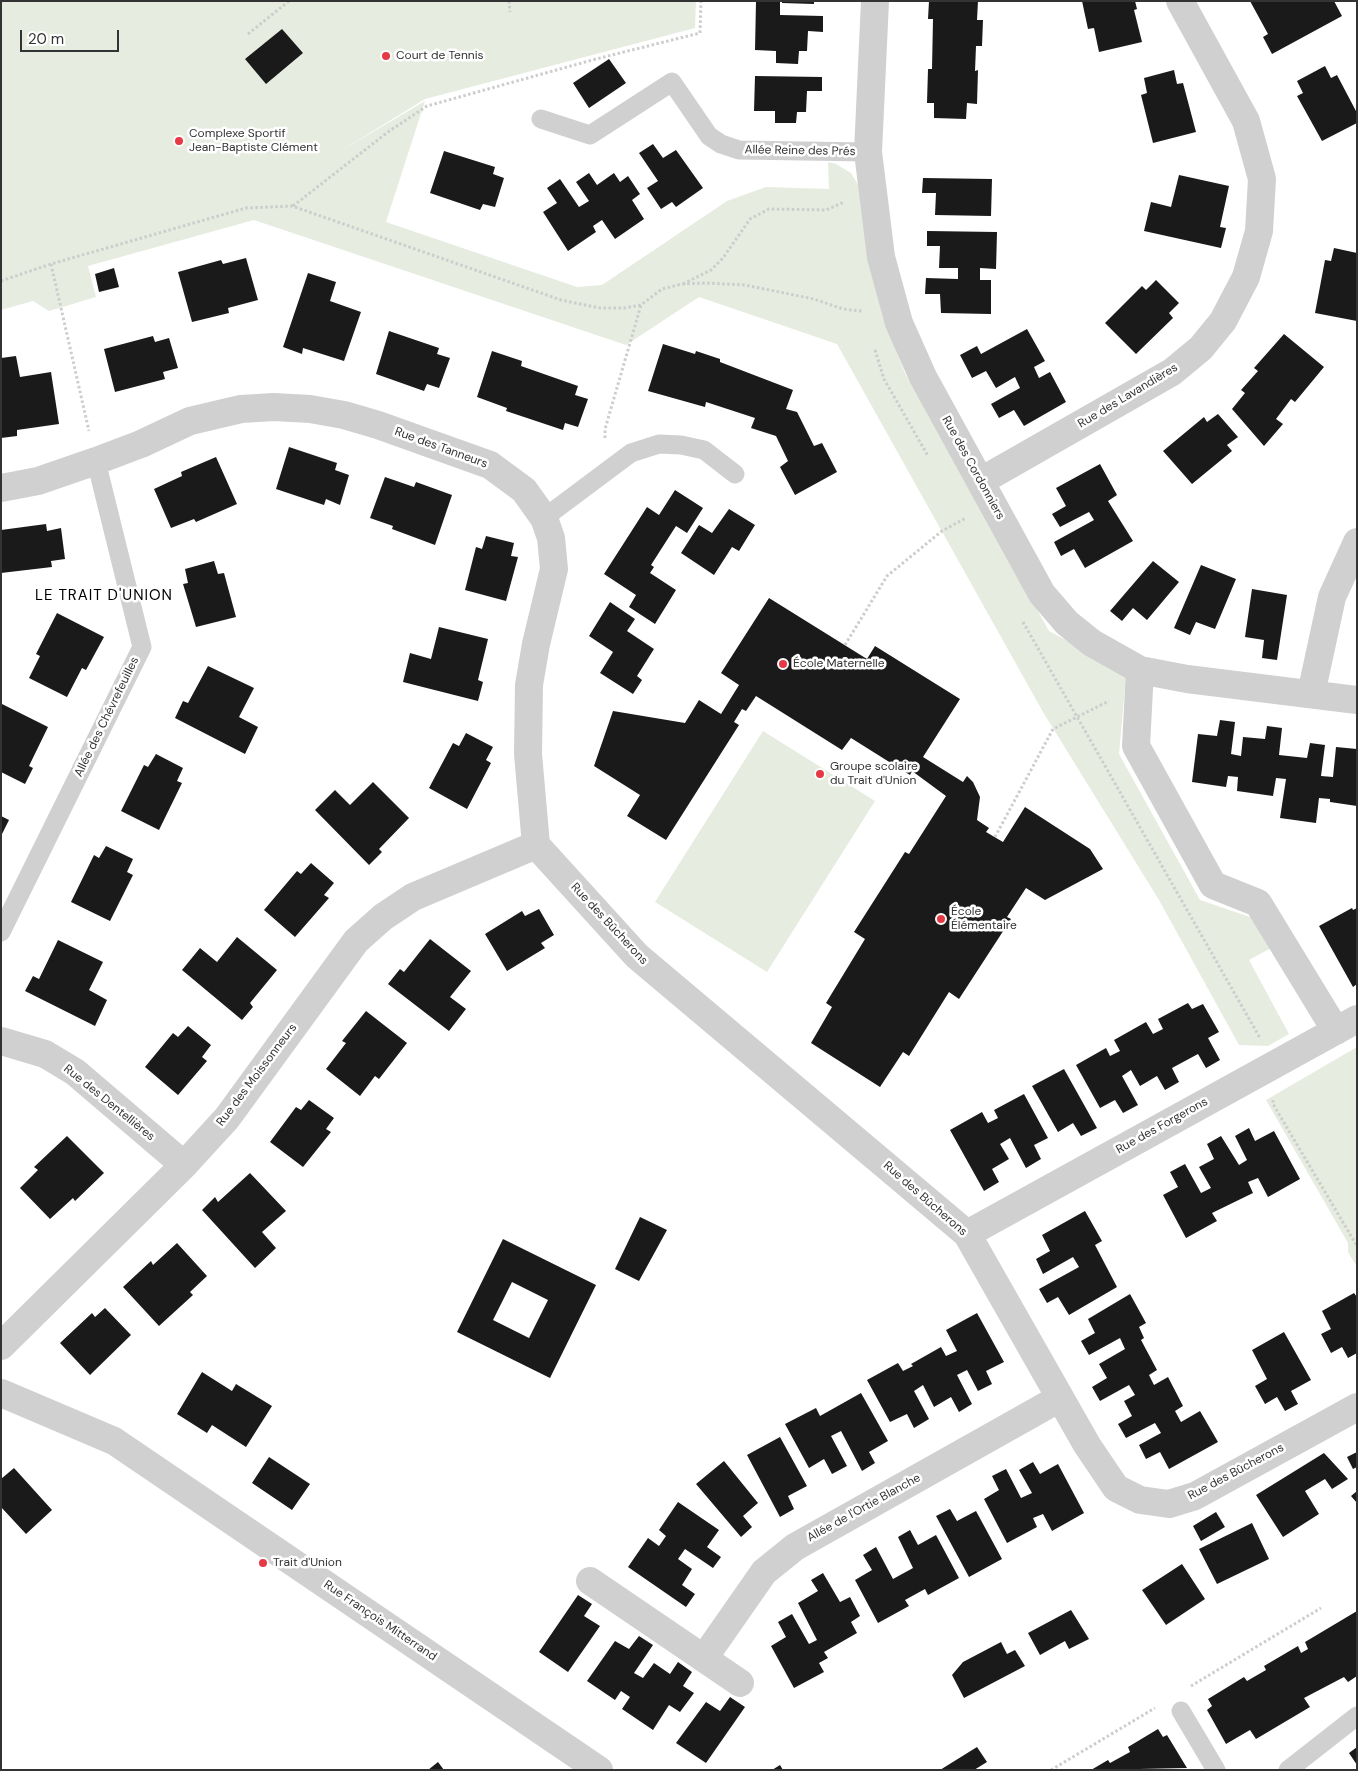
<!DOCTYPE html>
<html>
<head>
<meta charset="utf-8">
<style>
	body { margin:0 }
	#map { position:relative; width:1358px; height:1771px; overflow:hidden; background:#fff; font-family:"DM Sans",sans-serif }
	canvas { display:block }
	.frame { position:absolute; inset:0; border:2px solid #333; pointer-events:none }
	.scale { position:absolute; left:20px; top:30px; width:99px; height:22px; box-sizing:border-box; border:2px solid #333; border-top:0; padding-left:6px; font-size:15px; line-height:18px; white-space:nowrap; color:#333; -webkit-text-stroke:4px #fff; paint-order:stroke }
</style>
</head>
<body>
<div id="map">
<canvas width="1358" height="1771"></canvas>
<div class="frame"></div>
<div class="scale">20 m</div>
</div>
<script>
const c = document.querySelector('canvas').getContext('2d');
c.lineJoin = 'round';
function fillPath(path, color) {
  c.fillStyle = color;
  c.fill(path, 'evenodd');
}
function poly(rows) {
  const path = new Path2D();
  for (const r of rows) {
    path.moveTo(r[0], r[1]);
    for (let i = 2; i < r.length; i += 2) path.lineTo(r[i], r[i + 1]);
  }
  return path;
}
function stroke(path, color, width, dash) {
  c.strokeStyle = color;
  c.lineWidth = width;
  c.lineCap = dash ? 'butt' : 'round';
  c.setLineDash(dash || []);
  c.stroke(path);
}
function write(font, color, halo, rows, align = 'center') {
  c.font = font + ' "DM Sans",sans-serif';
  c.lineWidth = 5;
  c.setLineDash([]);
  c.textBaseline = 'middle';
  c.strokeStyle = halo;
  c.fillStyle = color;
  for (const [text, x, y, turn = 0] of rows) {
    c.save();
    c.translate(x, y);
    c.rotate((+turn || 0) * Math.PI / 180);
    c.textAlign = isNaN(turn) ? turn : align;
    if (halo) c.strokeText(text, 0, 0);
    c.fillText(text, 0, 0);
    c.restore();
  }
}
fillPath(poly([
	[1,1,696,1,695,28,425,99,339,152,425,101,386,222,577,287,602,285,727,201,766,187,829,189,828,162,836,164,851,173,860,188,864,226,882,315,905,373,1049,631,1124,671,1126,676,1119,754,1200,900,1253,918,1273,947,1249,960,1289,1034,1268,1046,1239,1045,1159,900,1043,712,837,344,699,297,626,345,254,220,88,266,96,297,49,311,33,301,1,310],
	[763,731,875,801,767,972,655,902],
	[1357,1047,1357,1267,1348,1252,1348,1243,1266,1100]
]), '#e6ecdf');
fillPath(poly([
	[756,1,780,1,780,15,823,16,823,32,808,31,807,51,799,51,798,64,776,63,776,51,755,50],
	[782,1,814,1,814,4,782,3],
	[929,1,978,1,977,20,983,20,982,46,976,46,975,71,978,70,977,104,967,103,966,119,934,118,934,103,927,103,928,69,932,69,933,19,928,19],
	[1082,1,1135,1,1137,9,1134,10,1142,42,1099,52,1094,28,1088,29],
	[1250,1,1334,1,1342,16,1272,54,1263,37,1268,34],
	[282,29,303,53,266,84,245,59],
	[609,59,626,83,589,108,573,83],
	[1325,66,1331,78,1337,75,1357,113,1357,123,1322,141,1297,96,1303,93,1297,81],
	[1174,70,1177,84,1183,83,1196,132,1153,143,1141,95,1147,93,1144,78],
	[755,76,822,77,822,91,807,91,806,112,797,112,796,123,775,123,775,111,754,111],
	[653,144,663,158,676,150,703,188,676,207,672,202,661,209,647,188,658,181,639,153],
	[444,151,495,167,493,174,504,178,495,207,483,204,480,210,430,193],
	[589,173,597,185,614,173,620,182,628,176,640,194,632,200,644,219,615,239,602,220,593,226,596,232,568,251,543,212,557,203,547,188,560,179,579,207,589,201,576,182],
	[1179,175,1229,186,1220,227,1226,228,1221,248,1144,231,1151,202,1171,207],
	[923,178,992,179,991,216,935,215,936,193,922,193],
	[927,231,997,232,996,269,980,268,980,280,991,280,991,314,941,313,940,294,925,294,926,278,958,279,958,268,939,268,940,246,927,246],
	[1334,248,1357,253,1357,321,1315,313,1325,260,1331,261],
	[246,258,258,300,228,308,229,313,192,322,178,272,221,260,223,264],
	[114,268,119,287,99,292,95,274],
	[308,273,336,282,330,301,361,312,344,361,303,348,302,354,283,347],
	[1156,280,1179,303,1169,313,1173,318,1136,354,1105,323,1142,286,1146,290],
	[1027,329,1045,361,1034,367,1039,378,1050,372,1066,402,1024,426,1014,410,999,418,991,404,1020,388,1015,377,996,388,986,371,972,378,960,355,977,346,981,354],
	[389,331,439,348,437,354,450,358,439,388,427,384,424,391,376,374],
	[1284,334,1324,367,1295,402,1291,399,1276,419,1283,424,1264,446,1232,409,1245,393,1241,390,1258,371,1254,368],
	[153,336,155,342,169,338,178,368,163,372,165,379,115,392,104,349],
	[663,344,695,354,696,351,720,359,720,362,793,390,786,409,797,412,814,446,822,443,837,472,795,495,780,467,788,461,776,436,751,428,755,418,706,402,705,407,648,391],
	[492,351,522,361,521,366,578,386,575,395,588,399,578,427,565,423,563,430,506,411,507,408,477,397],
	[16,356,20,377,51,372,59,424,17,430,17,436,1,438,1,358],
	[1218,414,1238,437,1227,445,1232,451,1192,484,1163,451,1204,417,1207,422],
	[289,447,337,463,335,470,349,475,340,505,326,499,324,505,276,489],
	[216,457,237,504,196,522,194,519,171,528,154,489,182,476,181,472],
	[1100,464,1117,495,1108,501,1133,541,1085,568,1074,549,1061,556,1054,542,1094,520,1089,512,1060,527,1052,514,1066,506,1056,488],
	[385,477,414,487,416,482,452,495,435,545,392,529,393,526,370,518],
	[675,490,703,508,687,533,676,526,651,565,654,567,650,573,676,590,655,624,629,607,636,595,604,574,647,507,659,515],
	[729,509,755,525,739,551,732,547,714,575,681,553,699,525,712,533],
	[46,524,47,531,61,528,65,559,51,561,52,567,1,573,1,530],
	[486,536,514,543,511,556,518,557,506,601,465,590,476,547,482,549],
	[214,561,218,574,224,573,236,617,196,627,183,584,188,583,185,569],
	[1153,561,1179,582,1147,620,1133,608,1122,621,1110,611],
	[1201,565,1236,579,1215,629,1196,622,1190,635,1174,628],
	[1252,589,1287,595,1277,660,1262,658,1264,640,1245,637],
	[769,598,867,659,875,646,960,699,923,757,963,782,967,776,973,782,980,797,977,820,989,828,986,832,1003,842,1025,807,1090,849,1103,869,1045,900,1026,888,1007,917,1011,919,959,999,949,992,909,1056,903,1052,880,1087,811,1043,832,1007,826,1003,865,939,854,932,905,852,909,854,946,796,912,771,910,775,851,738,842,750,756,696,746,711,742,709,734,722,739,725,666,840,627,816,640,795,594,766,613,711,685,723,699,700,721,714,739,685,721,673],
	[610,602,635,619,627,631,654,649,637,676,642,680,633,694,600,673,613,652,589,636],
	[57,613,104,637,86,670,82,668,67,697,29,678,40,656,36,654],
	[439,627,488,639,478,680,483,682,478,701,403,682,410,653,431,659],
	[208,666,254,688,239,717,258,727,245,754,175,718,183,701,188,703],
	[2,704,48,727,29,766,33,768,25,784,1,772],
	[1220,720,1235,722,1231,754,1241,756,1243,737,1265,739,1267,726,1282,728,1279,755,1307,758,1310,743,1325,745,1321,776,1333,777,1336,747,1357,749,1357,806,1330,802,1330,799,1319,798,1316,823,1280,818,1286,779,1276,778,1273,796,1237,791,1238,777,1228,776,1226,787,1192,782,1198,734,1217,736],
	[466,733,493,747,486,760,491,763,467,809,429,788,453,743,459,746],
	[156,754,183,768,177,781,182,783,159,830,121,811,144,765,148,767],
	[373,782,409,818,379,849,382,852,369,865,315,810,335,790,350,805],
	[1,816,9,820,1,836],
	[106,846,133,859,127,872,133,875,110,921,71,902,94,855,99,858],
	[311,863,334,883,324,895,329,898,295,937,264,910,297,871,301,874],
	[1352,908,1353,910,1357,908,1357,984,1353,987,1319,926],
	[539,909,554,935,541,943,545,948,507,971,485,934,522,911,525,916],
	[237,937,277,970,250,1003,253,1007,242,1020,182,970,200,948,217,962],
	[430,939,471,971,450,997,466,1009,449,1031,388,984,400,969,404,972],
	[58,940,103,962,89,990,107,1000,95,1026,25,991,33,976,39,979],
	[1188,1003,1192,1009,1203,1004,1219,1032,1208,1038,1220,1060,1206,1068,1198,1054,1172,1068,1179,1082,1165,1090,1157,1076,1140,1086,1131,1070,1122,1076,1138,1105,1123,1113,1115,1100,1100,1108,1076,1065,1106,1048,1110,1056,1120,1051,1114,1040,1146,1022,1153,1034,1163,1029,1158,1019],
	[366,1011,407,1043,379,1079,375,1076,360,1096,326,1069,346,1043,342,1041],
	[188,1026,211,1045,202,1057,207,1061,178,1095,145,1067,173,1033,178,1037],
	[1064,1069,1097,1128,1081,1136,1073,1123,1058,1132,1032,1086],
	[1024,1094,1048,1138,1034,1145,1041,1159,1026,1168,1010,1138,1000,1144,1009,1159,992,1169,999,1182,984,1191,950,1130,982,1112,988,1123,998,1118,994,1110],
	[309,1100,334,1118,326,1129,331,1132,303,1167,270,1142,296,1107,301,1110],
	[1249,1128,1255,1141,1274,1131,1300,1179,1268,1197,1258,1178,1248,1182,1253,1193,1212,1213,1217,1221,1186,1238,1163,1195,1178,1187,1170,1172,1185,1164,1201,1193,1211,1188,1199,1167,1214,1159,1207,1144,1221,1136,1239,1165,1247,1160,1235,1136],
	[67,1136,104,1173,75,1201,73,1198,50,1219,20,1188,38,1170,34,1167],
	[250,1173,286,1211,262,1232,276,1248,255,1268,202,1210,215,1197,218,1202],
	[1085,1211,1102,1241,1095,1245,1117,1287,1069,1315,1058,1297,1047,1303,1039,1289,1079,1267,1073,1257,1043,1274,1036,1259,1050,1251,1042,1235],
	[640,1217,667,1230,639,1281,615,1269],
	[503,1239,596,1285,550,1378,457,1332],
	[512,1282,548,1300,529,1338,493,1320],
	[177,1243,207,1276,190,1292,193,1295,159,1326,123,1287,151,1261,153,1265],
	[1354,1293,1357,1297,1357,1353,1348,1358,1342,1347,1331,1353,1321,1334,1331,1329,1322,1311],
	[1130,1294,1146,1323,1139,1327,1144,1338,1141,1340,1157,1370,1149,1375,1154,1385,1168,1377,1183,1406,1175,1411,1181,1422,1200,1411,1218,1442,1169,1469,1160,1452,1146,1459,1139,1445,1161,1433,1155,1423,1126,1438,1118,1424,1132,1416,1124,1401,1135,1395,1129,1385,1100,1401,1092,1387,1107,1378,1099,1364,1125,1349,1120,1338,1089,1355,1081,1341,1095,1333,1088,1319],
	[105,1308,131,1335,90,1375,60,1343,92,1313,95,1317],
	[977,1313,1004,1362,986,1371,992,1384,978,1391,967,1370,957,1375,972,1404,959,1412,951,1397,934,1407,923,1385,914,1391,929,1419,914,1428,907,1414,890,1422,867,1380,898,1363,903,1371,913,1366,911,1364,941,1347,946,1356,957,1351,946,1330],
	[1284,1332,1311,1380,1291,1391,1298,1404,1285,1411,1277,1397,1265,1404,1255,1386,1267,1379,1252,1350],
	[202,1372,232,1391,236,1384,272,1406,246,1447,212,1425,207,1433,177,1414],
	[861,1393,888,1441,869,1452,875,1463,862,1471,841,1431,831,1436,847,1466,832,1474,824,1459,809,1468,785,1424,816,1408,820,1416],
	[780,1437,807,1486,788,1496,794,1509,780,1517,747,1455],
	[1357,1452,1357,1467,1353,1469,1347,1457],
	[1324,1453,1348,1479,1332,1489,1325,1479,1305,1491,1319,1514,1283,1537,1256,1495],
	[269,1457,310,1484,292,1510,252,1483],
	[724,1461,758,1503,743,1516,752,1527,741,1537,696,1484],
	[1033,1462,1040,1474,1058,1464,1084,1513,1052,1531,1043,1514,1033,1518,1037,1527,1007,1543,984,1499,999,1490,992,1476,1006,1469,1021,1498,1032,1493,1019,1470],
	[14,1468,52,1510,26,1534,1,1507,1,1479],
	[1357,1491,1357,1503,1351,1496],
	[678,1502,719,1530,707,1547,721,1557,713,1568,685,1549,678,1559,692,1569,682,1585,695,1594,686,1607,628,1567,648,1538,659,1546,666,1536,659,1530],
	[950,1509,957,1521,976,1511,1002,1559,969,1577,936,1516],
	[1216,1512,1225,1527,1201,1541,1193,1526],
	[1252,1523,1269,1559,1217,1584,1199,1549],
	[910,1530,918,1545,936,1535,959,1578,928,1595,925,1589,905,1600,909,1606,878,1623,855,1580,872,1570,863,1555,876,1547,893,1579,913,1568,898,1537],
	[1182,1564,1205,1599,1166,1625,1142,1590],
	[823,1573,840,1602,850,1597,860,1616,851,1622,857,1633,824,1652,828,1658,819,1663,824,1672,794,1688,771,1646,786,1637,778,1622,792,1614,809,1644,817,1640,798,1603,818,1591,811,1580],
	[578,1595,592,1604,584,1616,600,1626,568,1672,539,1652],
	[1071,1610,1089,1639,1069,1649,1065,1641,1040,1655,1028,1633],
	[1357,1611,1357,1676,1348,1682,1344,1677,1304,1698,1310,1707,1256,1739,1250,1730,1226,1744,1207,1710,1212,1706,1208,1699,1244,1677,1247,1681,1266,1670,1264,1666,1298,1646,1301,1653,1308,1649,1305,1642],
	[639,1636,653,1645,634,1673,643,1678,654,1663,670,1674,678,1662,692,1672,683,1686,694,1693,680,1712,669,1705,653,1730,622,1709,630,1697,621,1691,615,1700,587,1681,615,1641,629,1649],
	[1001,1642,1007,1654,1015,1650,1025,1666,964,1698,952,1675,963,1662],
	[730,1697,745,1707,706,1763,676,1743,706,1702,720,1711],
	[1158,1729,1163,1737,1167,1735,1187,1768,1091,1770,1108,1760,1110,1763,1130,1752,1128,1747],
	[977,1747,987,1762,974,1770,940,1770],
	[1357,1747,1357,1765,1349,1753],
	[438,1762,444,1770,428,1770],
	[780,1765,783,1770,772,1770]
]), '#1a1a1a');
stroke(poly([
	[509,1,510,12],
	[248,34,289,1],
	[293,206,388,132,427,106,596,59,700,33,701,1],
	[51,264,89,431],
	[1,281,51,264,246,208,292,206,561,300,600,308,624,308,641,305,662,289,682,284,706,283,745,285,814,299,843,309,862,311],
	[683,284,711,270,723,258,750,219,769,209,826,210,844,202],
	[875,350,884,379,928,456],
	[605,438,605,429,641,305],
	[1023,622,1260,1038],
	[845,645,887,576,942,531,966,518],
	[995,837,1053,729,1109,701],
	[1273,1100,1273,1104,1357,1246],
	[1191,1686,1321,1608],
	[1051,1770,1155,1708]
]), '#cdcdcd', 3, [2.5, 2.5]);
stroke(poly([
	[541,119,590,135,672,82,709,136,721,144,739,150,868,152],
	[544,518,631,453,659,444,681,445,704,450,735,474],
	[1,932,142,647,96,461],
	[1181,1711,1216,1770],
	[1288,1770,1357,1716]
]), '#d0d0d0', 19);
stroke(poly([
	[875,1,868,152,881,257,899,323,923,377,1042,594,1067,623,1092,643,1140,670,1187,679,1357,700],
	[981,481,1172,372,1201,348,1223,321,1246,277,1259,231,1262,179,1246,121,1180,1],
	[1,488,38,481,96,461,141,444,190,421,241,409,274,407,310,409,344,415,378,425,490,465,524,490,544,518,551,538,554,569,536,644,529,685,528,754,536,845],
	[1140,670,1136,746,1213,885,1258,903,1336,1031],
	[1311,694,1332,597,1357,542],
	[536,845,637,956,967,1234,1087,1445,1116,1488,1140,1500,1169,1504,1195,1496,1357,1407],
	[1,1041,45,1054,75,1072,184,1165],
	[967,1234,1357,1019],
	[1,1346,184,1165,227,1118,356,941,383,917,413,897,536,845],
	[1,1393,114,1441,599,1770],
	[590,1581,740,1683],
	[704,1658,764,1572,795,1547,1060,1398]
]), '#d0d0d0', 28);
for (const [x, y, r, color] of [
	[386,56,5,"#e63946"],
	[179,141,5,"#e63946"],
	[783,664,5,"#e63946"],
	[820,774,5,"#e63946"],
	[941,919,5,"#e63946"],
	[263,1563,5,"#e63946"]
]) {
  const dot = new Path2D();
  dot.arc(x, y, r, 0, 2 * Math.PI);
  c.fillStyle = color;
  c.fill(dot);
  stroke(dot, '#fff', 2);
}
write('12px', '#333', '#fff', [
	["Court de Tennis",396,56],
	["Complexe Sportif",189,134],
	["Jean-Baptiste Clément",189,148],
	["École Maternelle",793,664],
	["Groupe scolaire",830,767],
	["du Trait d'Union",830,781],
	["École",951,912],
	["Élémentaire",951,926],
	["Trait d'Union",273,1563]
], 'left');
write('12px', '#333', '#fff', [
	["Allée Reine des Prés",800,151,1],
	["Rue des Lavandières",1128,396,-31],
	["Rue des Tanneurs",441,448,20],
	["Rue des Cordonniers",973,468,61],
	["Allée des Chévrefeuilles",107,717,-64],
	["Rue des Bûcherons",609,924,47],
	["Rue des Moissonneurs",257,1075,-53],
	["Rue des Dentellières",109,1103,39],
	["Rue des Forgerons",1162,1126,-29],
	["Rue des Bûcherons",925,1199,41],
	["Rue des Bûcherons",1236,1472,-28],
	["Allée de l'Ortie Blanche",864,1508,-29],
	["Rue François Mitterrand",380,1621,34]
]);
c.letterSpacing = '1px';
write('15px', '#000', '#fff', [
	["LE TRAIT D'UNION",104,596]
]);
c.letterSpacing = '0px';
</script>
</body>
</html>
